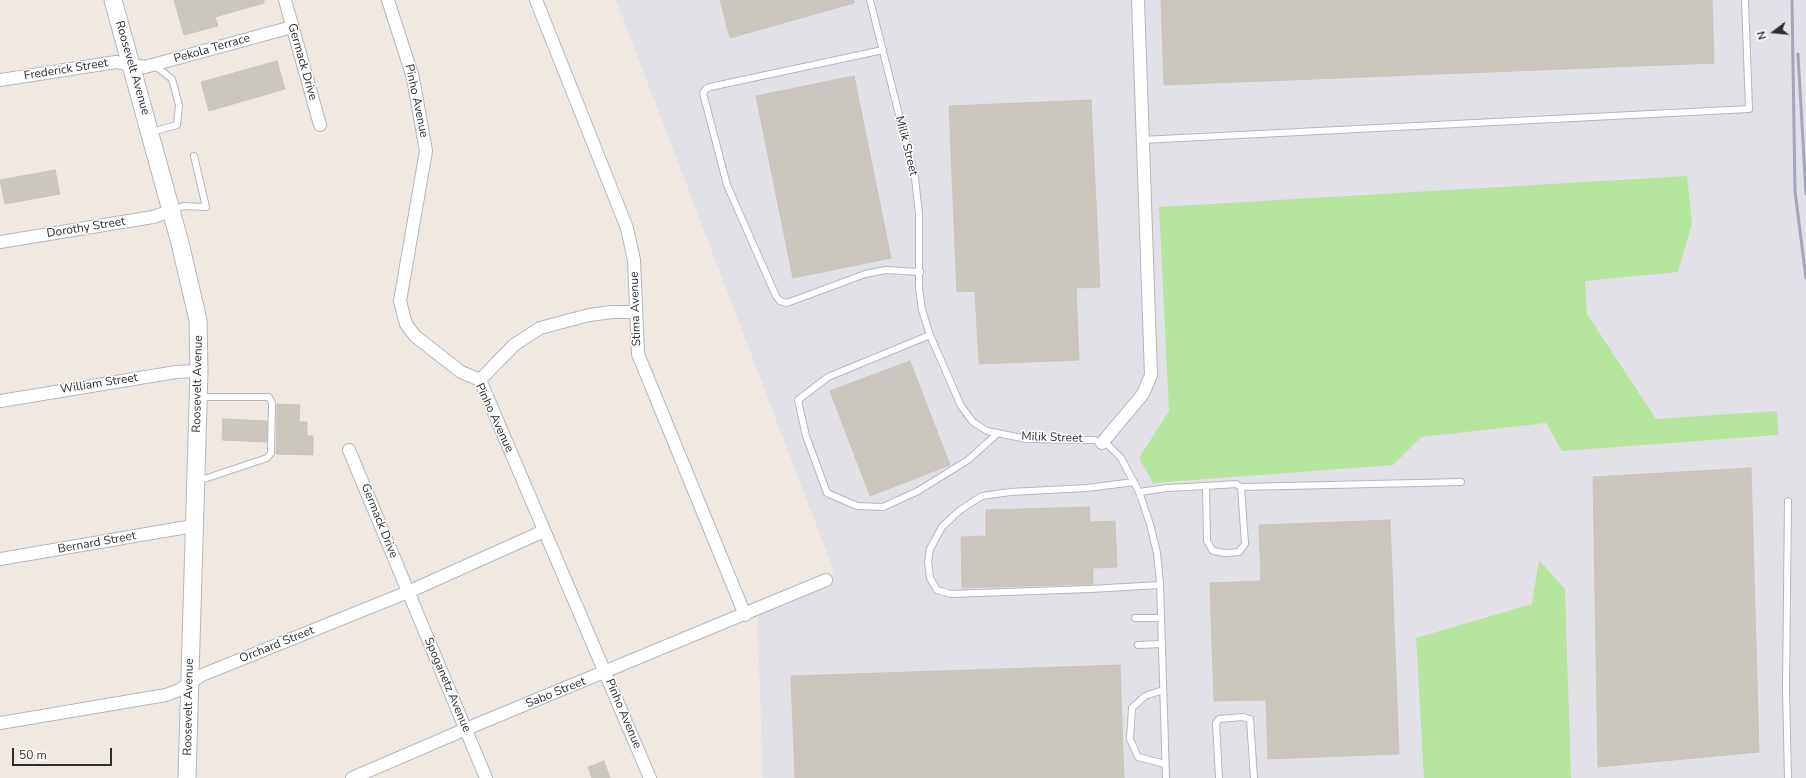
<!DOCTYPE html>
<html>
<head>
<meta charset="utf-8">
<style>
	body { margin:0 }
	#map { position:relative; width:1806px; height:778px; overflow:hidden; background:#efe9e1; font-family:"Nunito Sans",sans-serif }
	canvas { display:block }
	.north { position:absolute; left:1754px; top:12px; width:40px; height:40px; -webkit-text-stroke:3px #fff; paint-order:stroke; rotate:254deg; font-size:11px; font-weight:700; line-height:16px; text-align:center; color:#2e2e2e }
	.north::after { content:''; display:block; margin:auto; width:14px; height:18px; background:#2e2e2e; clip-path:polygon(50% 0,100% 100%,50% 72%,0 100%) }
	.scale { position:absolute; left:12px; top:748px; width:100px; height:18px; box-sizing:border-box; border:2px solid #2e2e2e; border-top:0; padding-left:5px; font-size:12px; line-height:14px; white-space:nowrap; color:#2e2e2e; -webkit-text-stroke:3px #fff; paint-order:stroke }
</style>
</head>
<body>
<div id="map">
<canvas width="1806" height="778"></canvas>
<div class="north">N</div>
<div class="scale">50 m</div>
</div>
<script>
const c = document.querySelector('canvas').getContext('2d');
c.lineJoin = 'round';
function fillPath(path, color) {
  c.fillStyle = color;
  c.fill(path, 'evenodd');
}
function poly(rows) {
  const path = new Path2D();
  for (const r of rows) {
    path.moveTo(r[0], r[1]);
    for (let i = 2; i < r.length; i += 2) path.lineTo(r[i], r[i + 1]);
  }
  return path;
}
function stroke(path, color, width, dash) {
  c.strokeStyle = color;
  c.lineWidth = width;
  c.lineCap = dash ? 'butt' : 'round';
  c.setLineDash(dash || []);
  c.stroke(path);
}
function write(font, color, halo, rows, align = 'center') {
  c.font = font + ' "Nunito Sans",sans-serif';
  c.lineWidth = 3;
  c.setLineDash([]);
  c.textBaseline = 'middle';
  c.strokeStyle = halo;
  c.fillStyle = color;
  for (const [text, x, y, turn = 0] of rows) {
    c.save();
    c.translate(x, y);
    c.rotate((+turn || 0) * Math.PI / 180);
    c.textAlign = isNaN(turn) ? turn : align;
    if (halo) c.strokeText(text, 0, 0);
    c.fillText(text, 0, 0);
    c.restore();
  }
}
fillPath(poly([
	[616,0,1806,0,1806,778,763,778,757,607,835,574]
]), '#e3e1e8');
fillPath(poly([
	[1687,176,1692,223,1678,272,1585,281,1587,314,1656,419,1777,411,1778,435,1562,451,1546,423,1421,437,1393,465,1153,483,1139,458,1169,411,1159,207],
	[1539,560,1565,589,1571,778,1424,778,1416,638,1532,604]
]), '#b6e59e');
const building = poly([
	[174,0,264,0,264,3,215,17,218,26,184,35,174,0],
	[720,0,854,0,854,3,730,38,720,0],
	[1161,0,1712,0,1714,63,1164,85,1161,0],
	[277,61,285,89,209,111,201,82,277,61],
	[854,76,891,258,793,278,756,96,854,76],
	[1091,100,1100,287,1076,288,1079,360,979,364,975,291,957,292,949,106,1091,100],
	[55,170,60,194,5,204,0,180,55,170],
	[910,361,950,465,870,496,830,391,910,361],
	[277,404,300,405,299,422,307,422,307,436,313,436,313,455,276,454,277,404],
	[223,419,267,421,267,442,222,440,223,419],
	[1751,468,1759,752,1598,767,1593,477,1751,468],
	[1089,507,1090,522,1115,521,1117,567,1093,568,1093,584,962,588,961,537,986,536,986,510,1089,507],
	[1390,520,1399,754,1268,759,1266,700,1214,701,1210,583,1261,581,1259,525,1390,520],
	[1120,665,1124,778,795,778,791,676,1120,665],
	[604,761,610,778,592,778,588,767,604,761]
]);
fillPath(building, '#cbc7bf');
stroke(building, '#cbc5ba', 1);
const lane = poly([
	[870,0,915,178,919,214,919,288,922,310,930,335,961,406,973,422,987,431,1027,439,1094,440,1108,445,1121,458,1139,492,1150,524,1157,553,1160,583,1166,778],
	[883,50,710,87,706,89,703,93,727,185,776,296,780,301,787,303,865,274,886,270,920,272],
	[151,132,177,125,179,105,172,79,154,65],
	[1142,140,1749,109,1745,0],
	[172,210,183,206,206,207,194,156],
	[930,335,828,377,798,400,806,436,827,493,857,506,883,507,918,491,968,460,998,433],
	[198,481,267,458,271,453,272,403,269,397,199,397],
	[1134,482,1087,488,1010,492,982,496,960,510,942,527,930,549,928,562,930,578,937,590,951,594,1090,589,1160,585],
	[1241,487,1461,482],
	[1139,492,1167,488,1206,486,1236,484,1241,487,1245,544,1239,552,1226,553,1213,551,1207,541,1206,486],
	[1788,501,1786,689,1788,778],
	[1135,618,1161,618],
	[1138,645,1162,644],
	[1163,690,1145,696,1132,708,1130,739,1138,757,1165,764],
	[1219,778,1216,723,1219,719,1243,717,1250,719,1254,778]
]);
const street = poly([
	[285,0,320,125],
	[388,0,413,78,426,151,400,301,406,324,415,336,461,372,480,380,650,778],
	[536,0,627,228,634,260,638,354,745,615],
	[0,80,116,62,145,67,292,27],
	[0,242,153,217,171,211],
	[480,380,514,345,540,328,589,315,612,312,635,312],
	[0,401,176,372,199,371],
	[1102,443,1143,394,1151,375,1138,0],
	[349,450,486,778],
	[0,559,193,526],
	[0,723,166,695,179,690,202,675,408,592,544,531],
	[352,778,466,729,826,580]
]);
const secondary = poly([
	[113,0,180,243,198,320,199,371,187,778]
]);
stroke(lane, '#b4b7c1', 8);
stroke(street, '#b4b7c1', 14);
stroke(secondary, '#b4b7c1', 19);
stroke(lane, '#fff', 6);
stroke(street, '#fff', 12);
stroke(secondary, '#fff', 17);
stroke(poly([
	[1792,0,1795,191,1806,278],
	[1798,54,1806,194]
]), '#a3a6b8', 3);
write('12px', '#2e2e2e', '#fff', [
	["Pekola Terrace",212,49,-16],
	["Germack Drive",302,62,74],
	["Roosevelt Avenue",132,68,74],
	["Frederick Street",66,70,-9],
	["Pinho Avenue",416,101,78],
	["Milik Street",906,146,76],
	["Dorothy Street",86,228,-9],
	["Stima Avenue",636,309,-92],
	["William Street",99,384,-9],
	["Roosevelt Avenue",198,384,-89],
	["Pinho Avenue",494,418,65],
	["Milik Street",1052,438,2],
	["Germack Drive",379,521,68],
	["Bernard Street",97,543,-10],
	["Orchard Street",277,645,-22],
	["Spoganetz Avenue",447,685,67],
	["Sabo Street",556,693,-22],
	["Roosevelt Avenue",189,707,-89],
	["Pinho Avenue",623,714,67]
]);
</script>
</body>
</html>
